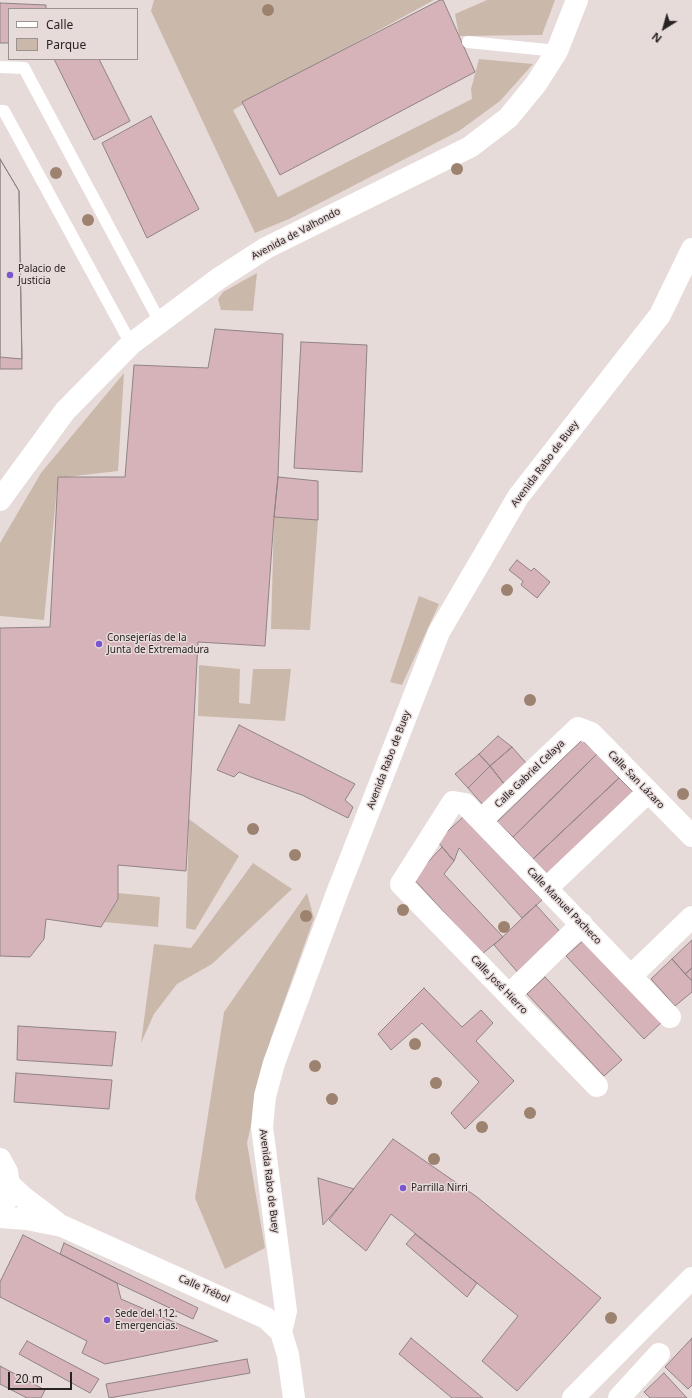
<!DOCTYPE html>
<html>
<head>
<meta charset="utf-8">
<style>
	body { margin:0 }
	#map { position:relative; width:692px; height:1398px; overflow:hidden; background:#e7dbda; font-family:"Noto Sans",sans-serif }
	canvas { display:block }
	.legend { position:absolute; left:8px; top:8px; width:130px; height:52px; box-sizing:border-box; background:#e7dbda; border:1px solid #9b9191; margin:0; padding:5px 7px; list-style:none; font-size:12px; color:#282323 }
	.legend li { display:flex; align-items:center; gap:8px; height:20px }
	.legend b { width:20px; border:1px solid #9b9191 }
	.north { position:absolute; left:644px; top:8px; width:40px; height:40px; -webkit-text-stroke:3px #e7dbda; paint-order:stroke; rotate:217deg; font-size:11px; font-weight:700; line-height:16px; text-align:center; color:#282323 }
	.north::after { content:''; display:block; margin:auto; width:14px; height:18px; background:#282323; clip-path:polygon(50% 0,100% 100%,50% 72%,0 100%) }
	.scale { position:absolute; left:8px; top:1372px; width:64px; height:18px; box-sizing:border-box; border:2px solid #282323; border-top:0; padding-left:5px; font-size:12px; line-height:14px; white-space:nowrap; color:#282323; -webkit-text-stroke:3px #e7dbda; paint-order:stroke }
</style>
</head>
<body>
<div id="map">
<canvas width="692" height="1398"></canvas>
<ul class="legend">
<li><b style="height:5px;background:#fff"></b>Calle</li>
<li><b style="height:11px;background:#cab9ab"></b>Parque</li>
</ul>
<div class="north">N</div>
<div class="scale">20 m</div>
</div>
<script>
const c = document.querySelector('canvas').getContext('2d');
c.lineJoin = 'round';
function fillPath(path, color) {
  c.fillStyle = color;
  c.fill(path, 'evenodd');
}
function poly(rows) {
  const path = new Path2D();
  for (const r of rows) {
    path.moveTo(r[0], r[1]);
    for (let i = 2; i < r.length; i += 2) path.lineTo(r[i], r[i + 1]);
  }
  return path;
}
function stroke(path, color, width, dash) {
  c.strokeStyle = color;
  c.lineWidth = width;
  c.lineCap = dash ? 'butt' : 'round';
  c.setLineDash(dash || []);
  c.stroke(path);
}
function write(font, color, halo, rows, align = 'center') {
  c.font = font + ' "Noto Sans",sans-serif';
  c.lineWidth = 3;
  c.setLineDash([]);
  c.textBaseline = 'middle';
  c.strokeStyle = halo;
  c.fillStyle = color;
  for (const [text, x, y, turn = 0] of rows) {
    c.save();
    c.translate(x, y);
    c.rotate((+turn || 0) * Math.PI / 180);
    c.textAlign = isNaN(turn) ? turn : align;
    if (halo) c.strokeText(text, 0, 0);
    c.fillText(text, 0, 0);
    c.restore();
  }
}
fillPath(poly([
	[154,0,434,0,233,110,278,197,472,99,471,89,479,59,533,64,500,101,459,131,289,219,255,233,151,11],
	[487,0,555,0,542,35,459,36,455,14],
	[257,273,253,311,221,310,218,299,223,292],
	[124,373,118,471,58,478,44,620,0,616,0,543,41,473],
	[274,517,318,520,310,630,271,629],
	[419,596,439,604,402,685,390,682],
	[199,665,240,669,239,703,250,704,253,669,291,669,285,721,198,716],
	[189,819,239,856,195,930,186,928],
	[253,863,292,889,212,964,177,984,154,1014,141,1043,154,944,191,948],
	[118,893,160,897,158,927,103,922,118,899],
	[307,893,314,918,271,1038,247,1143,265,1248,225,1269,195,1198,224,1012]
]), '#cab9ab');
const building = poly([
	[440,0,443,0,475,72,280,175,242,102,440,0],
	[0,3,46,5,46,9,9,9,9,43,0,43,0,3],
	[54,59,99,59,130,121,94,140,54,59],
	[151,116,199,209,147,238,102,143,151,116],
	[0,159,19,191,22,369,0,369,0,159],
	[0,159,19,191,22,359,0,357,0,159],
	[215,329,283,334,278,477,274,517,265,646,198,642,186,871,118,865,118,899,101,927,46,919,44,939,30,957,0,956,0,628,50,627,58,477,125,477,134,365,208,368,215,329],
	[301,342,367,345,362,472,294,468,301,342],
	[278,477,318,481,318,520,274,517,278,477],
	[517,560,531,571,534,568,550,582,537,598,521,585,523,581,509,570,517,560],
	[239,725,355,784,345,800,353,807,348,818,302,795,251,777,239,772,234,777,217,770,239,725],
	[498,736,512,747,490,766,479,754,498,736],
	[582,740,597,754,513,837,497,822,582,740],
	[512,747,527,764,505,785,490,766,512,747],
	[479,754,490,766,468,788,455,774,479,754],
	[597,754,619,778,533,859,513,837,597,754],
	[490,766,505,785,483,805,468,788,490,766],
	[619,778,636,795,550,877,533,859,619,778],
	[463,817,542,900,522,918,459,848,454,861,437,841,463,817],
	[442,847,454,861,444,874,503,937,482,954,413,878,442,847],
	[536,905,563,935,520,975,494,945,536,905],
	[584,940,663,1021,644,1039,566,956,584,940],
	[692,940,692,968,685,974,672,959,692,940],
	[672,959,692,981,692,992,675,1006,651,979,672,959],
	[692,968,692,981,685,974,692,968],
	[545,977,622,1060,604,1076,527,994,545,977],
	[424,988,462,1027,481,1010,493,1023,476,1041,514,1081,465,1129,451,1113,479,1082,422,1023,391,1050,378,1034,424,988],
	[18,1026,116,1032,112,1066,17,1060,18,1026],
	[16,1073,112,1080,109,1109,14,1102,16,1073],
	[393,1139,477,1197,601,1298,517,1391,482,1361,518,1316,391,1214,366,1251,329,1220,393,1139],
	[318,1178,354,1189,323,1225,318,1178],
	[415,1234,477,1283,467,1297,406,1244,415,1234],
	[23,1235,117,1283,121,1299,218,1341,105,1364,82,1353,87,1341,0,1297,0,1282,23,1235],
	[64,1243,198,1308,193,1319,117,1283,60,1254,64,1243],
	[411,1338,483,1398,452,1398,399,1354,411,1338],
	[692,1338,692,1385,688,1389,665,1367,692,1338],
	[27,1341,99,1379,90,1393,19,1354,27,1341],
	[247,1359,250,1373,109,1398,106,1384,247,1359],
	[0,1366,45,1390,41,1398,27,1398,0,1384,0,1366],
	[664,1373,687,1398,650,1398,644,1392,664,1373]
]);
fillPath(building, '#d6b3b8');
stroke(building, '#8e8385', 1);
stroke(poly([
	[468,42,557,51],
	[0,67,24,68,160,322],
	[0,111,4,111,131,344]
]), '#fff', 12);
stroke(poly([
	[0,500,65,411,131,344,218,279,266,248,470,147,508,118,536,84,557,51,577,0],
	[481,820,578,728,591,733,692,836],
	[547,888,648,792],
	[631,976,692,917],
	[509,995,582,924],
	[597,1086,401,884,453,802,465,804,670,1017],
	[0,1159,7,1172,9,1184,7,1199],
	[9,1184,23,1197,56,1222],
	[0,1217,27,1219,62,1226,266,1318,281,1332,288,1355,294,1398],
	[281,1332,286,1311,262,1127,265,1096,274,1063,337,893,439,632,518,497,660,315,692,249],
	[573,1398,692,1278],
	[619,1398,659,1354]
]), '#fff', 22);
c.fillStyle = '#9c826f';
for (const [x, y] of [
	[268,10],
	[457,169],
	[56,173],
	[88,220],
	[507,590],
	[530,700],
	[683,794],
	[253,829],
	[295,855],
	[403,910],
	[306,916],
	[504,927],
	[415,1044],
	[315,1066],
	[436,1083],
	[332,1099],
	[530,1113],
	[482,1127],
	[434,1159],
	[611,1318]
]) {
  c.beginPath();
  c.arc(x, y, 6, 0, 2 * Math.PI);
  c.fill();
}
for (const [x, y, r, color] of [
	[10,275,4,"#7a55ce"],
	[99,644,4,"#7a55ce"],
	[403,1188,4,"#7a55ce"],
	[107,1320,4,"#7a55ce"]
]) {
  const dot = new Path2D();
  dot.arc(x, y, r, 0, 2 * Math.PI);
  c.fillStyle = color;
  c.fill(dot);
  stroke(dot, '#e7dbda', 1.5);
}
write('10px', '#282323', '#e7dbda', [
	["Avenida de Valhondo",296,234,-28],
	["Avenida Rabo de Buey",545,464,-53],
	["Avenida Rabo de Buey",389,760,-69],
	["Calle Gabriel Celaya",530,774,-44],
	["Calle San Lázaro",636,780,46],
	["Calle Manuel Pacheco",564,906,46],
	["Calle José Hierro",499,985,46],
	["Avenida Rabo de Buey",269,1181,83],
	["Calle Trébol",204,1289,24]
]);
write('10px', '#282323', '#e7dbda', [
	["Palacio de",18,269],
	["Justicia",18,281],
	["Consejerías de la",107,638],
	["Junta de Extremadura",107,650],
	["Parrilla Nirri",411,1188],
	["Sede del 112.",115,1314],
	["Emergencias.",115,1326]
], 'left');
</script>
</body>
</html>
